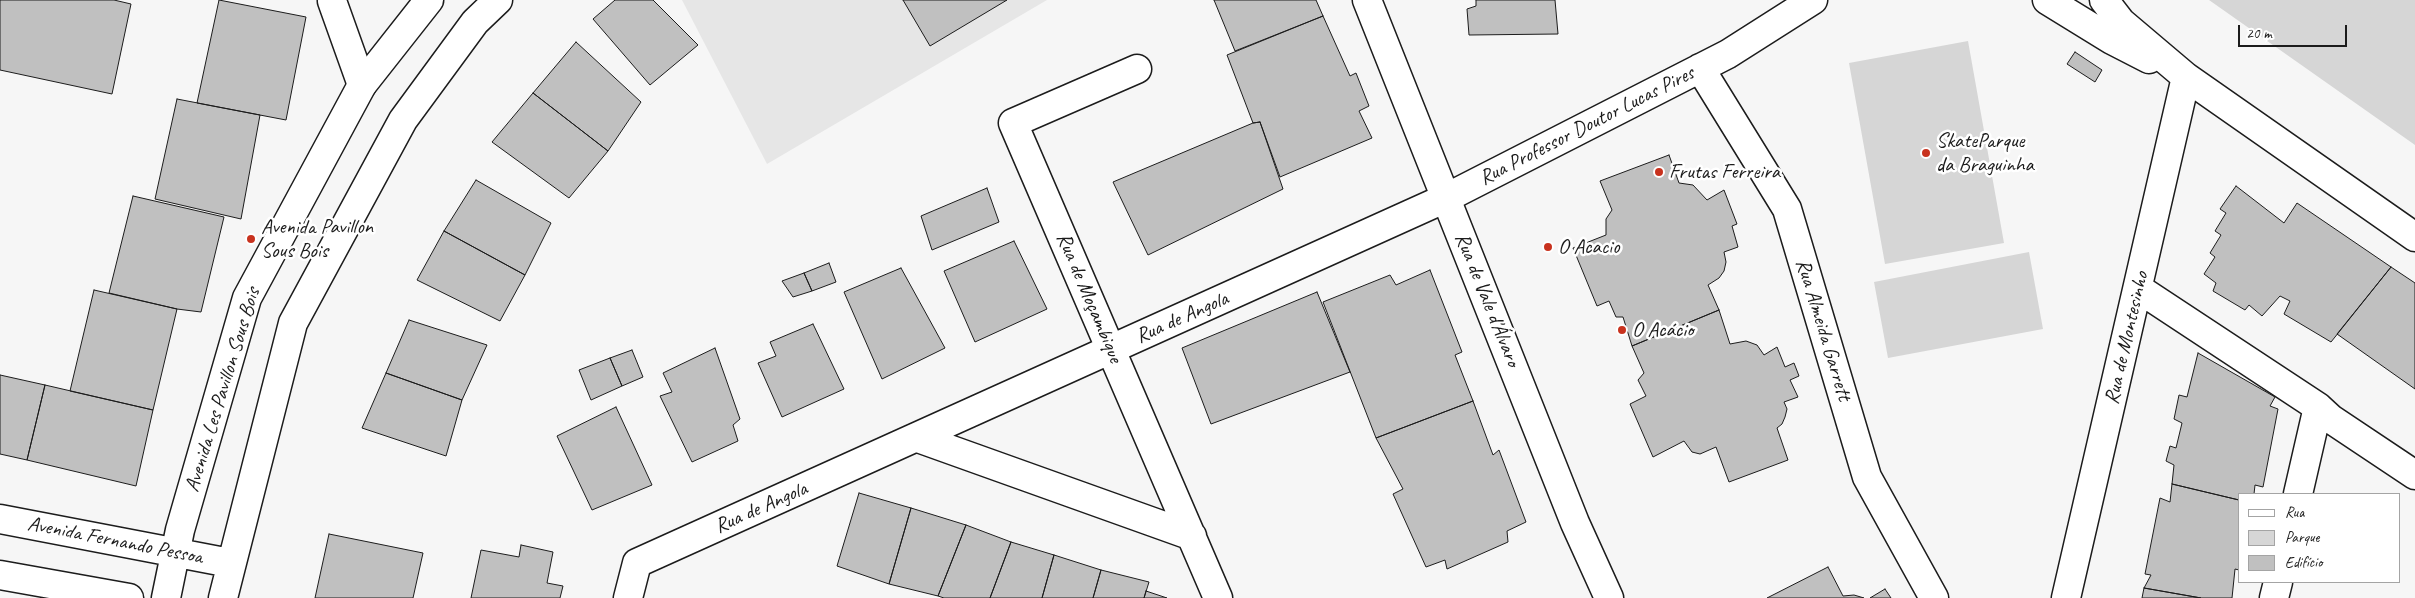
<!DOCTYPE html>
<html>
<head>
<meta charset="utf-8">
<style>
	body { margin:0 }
	#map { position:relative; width:2415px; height:598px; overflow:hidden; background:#f6f6f6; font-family:Caveat,sans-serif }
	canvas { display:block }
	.legend { position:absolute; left:2238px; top:493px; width:162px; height:90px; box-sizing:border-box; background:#fff; border:1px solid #a4a4a4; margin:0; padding:6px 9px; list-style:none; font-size:15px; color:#1c1c1c }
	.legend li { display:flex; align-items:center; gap:10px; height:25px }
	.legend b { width:25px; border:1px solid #a4a4a4 }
	.scale { position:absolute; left:2238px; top:25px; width:109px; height:22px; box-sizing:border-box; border:2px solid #1c1c1c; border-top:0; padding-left:6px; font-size:15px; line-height:18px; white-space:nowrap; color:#1c1c1c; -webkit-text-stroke:4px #fff; paint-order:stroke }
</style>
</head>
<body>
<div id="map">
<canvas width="2415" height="598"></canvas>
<ul class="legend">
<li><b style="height:6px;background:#fff"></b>Rua</li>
<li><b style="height:14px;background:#d6d6d6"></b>Parque</li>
<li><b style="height:14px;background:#c0c0c0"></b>Edifício</li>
</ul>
<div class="scale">20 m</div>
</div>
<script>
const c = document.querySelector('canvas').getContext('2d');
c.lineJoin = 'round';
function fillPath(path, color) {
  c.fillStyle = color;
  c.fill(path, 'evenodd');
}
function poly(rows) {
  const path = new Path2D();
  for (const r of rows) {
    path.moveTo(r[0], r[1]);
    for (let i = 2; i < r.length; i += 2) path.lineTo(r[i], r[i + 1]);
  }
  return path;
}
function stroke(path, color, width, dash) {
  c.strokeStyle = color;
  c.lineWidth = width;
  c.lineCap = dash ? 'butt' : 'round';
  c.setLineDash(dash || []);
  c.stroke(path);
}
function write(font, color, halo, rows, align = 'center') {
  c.font = font + ' Caveat,sans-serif';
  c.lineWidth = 5;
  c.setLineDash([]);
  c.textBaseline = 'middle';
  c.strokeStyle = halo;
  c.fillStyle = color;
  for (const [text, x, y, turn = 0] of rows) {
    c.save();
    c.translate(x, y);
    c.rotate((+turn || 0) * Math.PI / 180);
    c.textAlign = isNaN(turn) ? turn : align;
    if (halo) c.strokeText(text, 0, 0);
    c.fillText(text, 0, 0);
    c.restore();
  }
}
fillPath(poly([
	[682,0,1047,0,767,164]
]), '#e6e6e6');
fillPath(poly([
	[2209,0,2415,0,2415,145],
	[1968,41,2004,243,1885,264,1849,63],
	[2029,252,2043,329,1888,358,1874,282]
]), '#d6d6d6');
const building = poly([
	[0,0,114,0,131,4,112,94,0,70,0,0],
	[219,0,306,17,286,120,197,103,219,0],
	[615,0,653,0,698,45,650,85,593,19,615,0],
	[903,0,1007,0,930,46,903,0],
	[1214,0,1316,0,1323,16,1235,51,1214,0],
	[1476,0,1555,0,1558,34,1469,35,1467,9,1476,6,1476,0],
	[1323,16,1350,76,1356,73,1369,106,1359,111,1372,138,1280,177,1260,122,1253,123,1227,55,1323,16],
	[576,42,641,102,608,151,533,93,576,42],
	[2075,52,2102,70,2095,82,2067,64,2075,52],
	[533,93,608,151,569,198,492,142,533,93],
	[177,99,260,115,241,219,155,199,177,99],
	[1260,122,1283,189,1148,255,1113,182,1253,123,1260,122],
	[1669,155,1679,183,1693,185,1707,200,1724,190,1737,224,1732,226,1738,247,1724,252,1726,262,1724,271,1719,278,1708,285,1719,310,1632,346,1623,317,1616,317,1609,301,1597,306,1573,248,1606,235,1606,219,1612,210,1600,181,1669,155],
	[476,180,551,223,525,275,444,231,476,180],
	[2236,186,2284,223,2297,203,2391,267,2331,342,2284,314,2290,301,2280,296,2262,316,2249,305,2245,310,2213,291,2216,283,2204,274,2215,257,2210,253,2221,235,2215,231,2226,213,2220,209,2236,186],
	[987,188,999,222,932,250,921,216,987,188],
	[133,196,224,217,201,312,177,309,109,293,133,196],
	[444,231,525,275,500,321,417,280,444,231],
	[1014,241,1047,309,975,342,944,271,1014,241],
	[829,263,836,282,812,291,804,273,829,263],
	[2391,267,2415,283,2415,389,2337,334,2391,267],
	[901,268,945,348,882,379,844,292,901,268],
	[1430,270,1462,352,1455,355,1473,401,1376,438,1323,302,1390,275,1396,285,1430,270],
	[804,273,812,291,793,297,782,281,804,273],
	[94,290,177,309,153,410,70,391,94,290],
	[1317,292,1350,372,1211,424,1182,348,1317,292],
	[1719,310,1730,344,1746,341,1757,345,1764,355,1777,347,1785,367,1794,363,1799,376,1790,380,1798,397,1784,402,1787,409,1785,417,1782,424,1777,428,1788,460,1729,482,1716,447,1700,454,1692,452,1684,441,1653,457,1630,404,1646,396,1638,380,1644,373,1632,346,1719,310],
	[409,320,487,345,462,400,386,373,409,320],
	[813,324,844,389,782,417,758,363,776,356,770,342,813,324],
	[715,348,740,419,733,425,738,441,692,462,660,396,672,392,663,373,715,348],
	[632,350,643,377,622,386,610,358,632,350],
	[2198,353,2275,397,2270,406,2278,409,2263,487,2255,485,2254,494,2239,494,2239,500,2172,484,2174,465,2166,461,2170,446,2176,448,2182,423,2174,419,2179,395,2187,397,2198,353],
	[610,358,622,386,591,400,579,370,610,358],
	[386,373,462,400,446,456,362,428,386,373],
	[0,375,45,385,27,460,0,454,0,375],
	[45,385,153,410,136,486,27,460,45,385],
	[1473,401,1493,455,1499,450,1526,522,1507,531,1508,542,1447,569,1445,560,1426,567,1393,494,1403,489,1376,438,1473,401],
	[616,407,652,485,592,510,557,436,616,407],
	[2172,484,2239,500,2239,570,2235,569,2232,598,2201,598,2144,588,2151,575,2145,574,2160,498,2170,502,2172,484],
	[859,493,911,508,889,584,837,566,859,493],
	[911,508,966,525,938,596,889,584,911,508],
	[966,525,1011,542,990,598,944,598,938,596,966,525],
	[329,534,423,553,413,598,315,598,329,534],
	[1011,542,1054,555,1042,598,990,598,1011,542],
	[521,545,553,552,547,583,563,586,560,598,471,598,481,550,519,557,521,545],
	[1054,555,1101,570,1093,598,1042,598,1054,555],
	[1828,567,1843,596,1854,595,1864,598,1767,598,1828,567],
	[1101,570,1149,582,1144,598,1093,598,1101,570],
	[2144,588,2201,598,2142,598,2144,588],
	[1885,589,1891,598,1870,598,1885,589],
	[1146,591,1167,598,1144,598,1146,591]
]);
fillPath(building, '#c0c0c0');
stroke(building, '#1c1c1c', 1);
const minor = poly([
	[2047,0,2112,40,2149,59],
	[2104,0,2121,22,2186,77,2415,237],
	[332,1,362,85],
	[1700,68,1787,209,1867,477,1934,598],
	[1137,69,1013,123,1218,598],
	[2139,289,2318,407,2331,419,2415,475],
	[918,438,1192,536],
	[2298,494,2318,407],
	[628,598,637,563,1446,198,1728,54,1813,0],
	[2066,598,2186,77],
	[2274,598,2278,582]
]);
const tertiary = poly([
	[0,519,230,563],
	[0,575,129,598],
	[166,598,180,530,247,298,362,85,429,0],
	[223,598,293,323,403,120,475,22,498,0]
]);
const primary = poly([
	[1367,0,1575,523,1609,598]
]);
stroke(minor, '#1c1c1c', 31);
stroke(tertiary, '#1c1c1c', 31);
stroke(primary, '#1c1c1c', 31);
stroke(minor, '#fff', 28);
stroke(tertiary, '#fff', 28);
stroke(primary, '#fff', 28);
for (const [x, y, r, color] of [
	[1926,153,5,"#c8321e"],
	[1659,172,5,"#c8321e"],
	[251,239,5,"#c8321e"],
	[1548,247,5,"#c8321e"],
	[1622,330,5,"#c8321e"]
]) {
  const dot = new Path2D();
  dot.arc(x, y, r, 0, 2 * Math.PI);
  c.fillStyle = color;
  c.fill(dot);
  stroke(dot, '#fff', 2);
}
write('21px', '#1c1c1c', '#fff', [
	["Rua Professor Doutor Lucas Pires",1587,126,-27],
	["Rua de Moçambique",1089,298,67],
	["Rua de Vale d'Álvaro",1487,300,68],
	["Rua de Angola",1182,318,-24],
	["Rua Almeida Garrett",1823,330,73],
	["Rua de Montesinho",2127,338,-77],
	["Avenida Les Pavillon Sous Bois",223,390,-73],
	["Rua de Angola",761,508,-24],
	["Avenida Fernando Pessoa",115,541,11]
]);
write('21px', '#1c1c1c', '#fff', [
	["SkateParque",1936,141],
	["da Braguinha",1936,165],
	["Frutas Ferreira",1669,172],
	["Avenida Pavillon",261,227],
	["Sous Bois",261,251],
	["O Acacio",1558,247],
	["O Acácio",1632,330]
], 'left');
</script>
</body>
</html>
